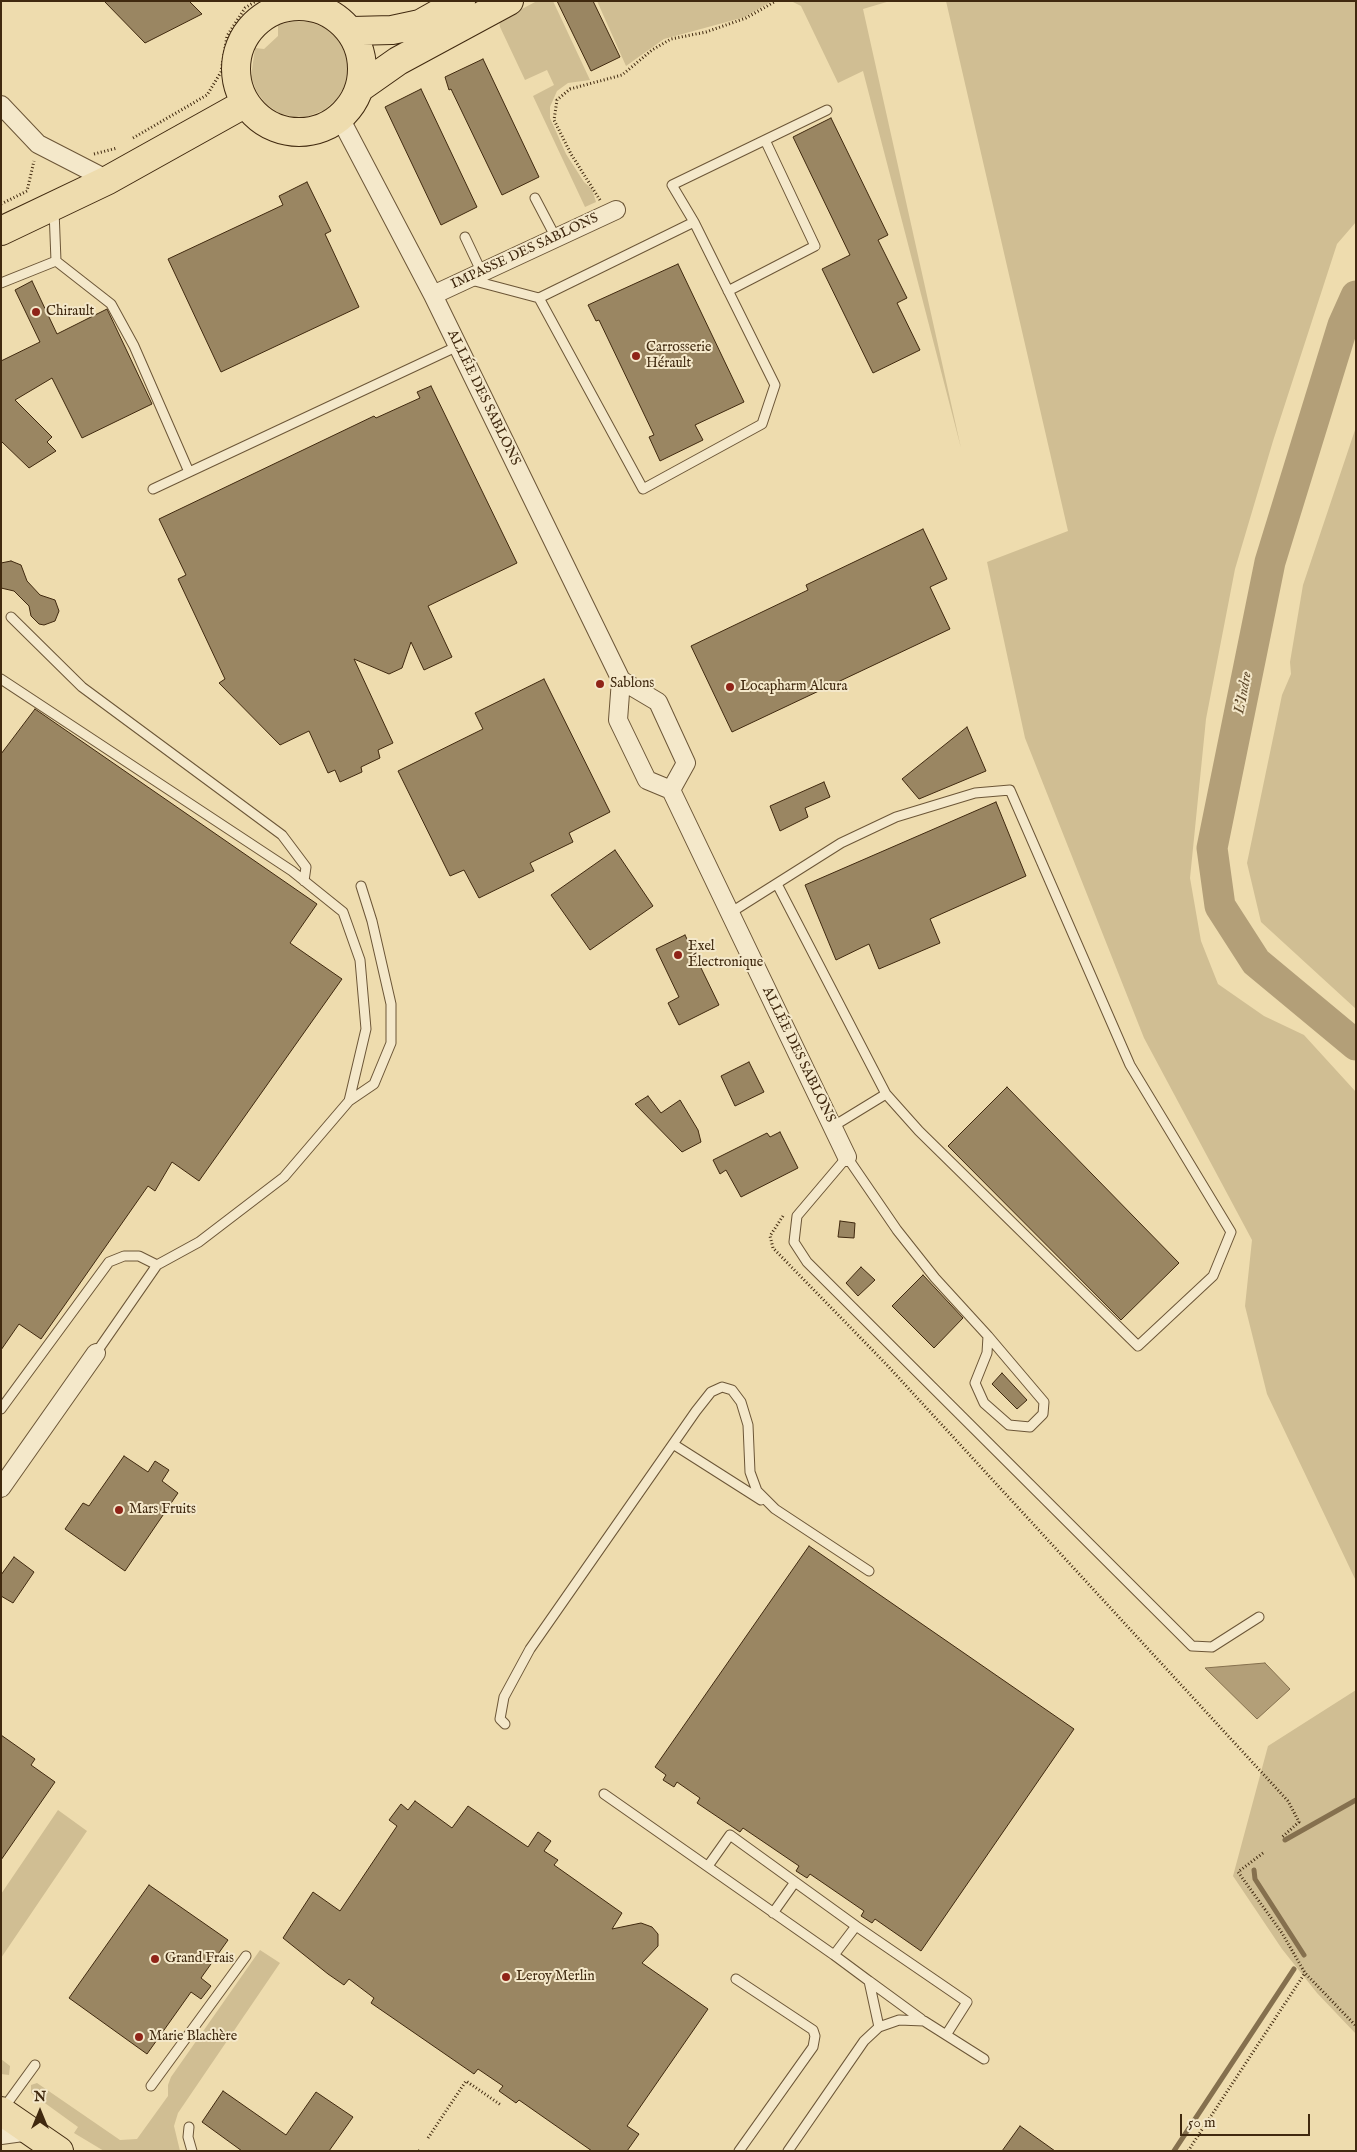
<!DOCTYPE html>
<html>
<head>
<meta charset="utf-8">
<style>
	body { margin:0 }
	#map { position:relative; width:1357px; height:2152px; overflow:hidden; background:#eedcae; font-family:"IM FELL English",serif }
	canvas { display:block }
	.frame { position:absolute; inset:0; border:2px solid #40290f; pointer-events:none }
	.north { position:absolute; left:15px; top:2087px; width:50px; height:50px; -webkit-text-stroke:4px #f4e8ca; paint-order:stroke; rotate:0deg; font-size:14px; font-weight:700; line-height:20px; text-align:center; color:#40290f }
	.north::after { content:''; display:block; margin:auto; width:18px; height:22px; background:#40290f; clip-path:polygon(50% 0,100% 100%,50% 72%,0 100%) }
	.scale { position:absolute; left:1180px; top:2114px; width:130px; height:22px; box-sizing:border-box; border:2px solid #40290f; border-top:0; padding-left:6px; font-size:15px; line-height:18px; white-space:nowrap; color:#40290f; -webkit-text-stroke:4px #f4e8ca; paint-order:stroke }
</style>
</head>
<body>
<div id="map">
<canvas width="1357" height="2152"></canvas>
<div class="frame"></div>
<div class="north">N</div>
<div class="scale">50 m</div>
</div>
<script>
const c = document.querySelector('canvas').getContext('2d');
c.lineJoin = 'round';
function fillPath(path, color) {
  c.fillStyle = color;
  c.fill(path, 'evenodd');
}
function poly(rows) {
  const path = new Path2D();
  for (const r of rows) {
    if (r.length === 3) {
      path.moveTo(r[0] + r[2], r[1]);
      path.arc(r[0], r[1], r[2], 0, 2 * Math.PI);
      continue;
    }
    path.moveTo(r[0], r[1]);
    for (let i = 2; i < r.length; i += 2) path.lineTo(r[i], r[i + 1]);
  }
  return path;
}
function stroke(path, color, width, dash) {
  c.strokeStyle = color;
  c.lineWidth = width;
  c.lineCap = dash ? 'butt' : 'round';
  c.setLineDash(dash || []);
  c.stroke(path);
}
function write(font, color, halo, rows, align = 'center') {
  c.font = font + ' "IM FELL English",serif';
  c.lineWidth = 4;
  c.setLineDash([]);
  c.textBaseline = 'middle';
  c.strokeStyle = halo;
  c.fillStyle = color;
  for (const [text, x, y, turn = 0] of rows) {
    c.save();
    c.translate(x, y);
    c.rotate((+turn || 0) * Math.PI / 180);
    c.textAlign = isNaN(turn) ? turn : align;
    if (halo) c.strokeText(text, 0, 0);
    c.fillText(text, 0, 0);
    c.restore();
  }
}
fillPath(poly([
	[537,1,553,1,590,80,568,83,557,91,550,107,550,118,566,154,584,182,592,189,596,202,585,207,533,96,554,85,547,70,525,80,500,27,499,21],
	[597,1,772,1,745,17,664,39,626,66],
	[791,1,890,1,863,9,961,448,863,71,838,83,801,6],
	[946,1,1356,1,1356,222,1337,244,1273,441,1235,569,1206,719,1190,878,1201,941,1218,984,1264,1016,1304,1035,1356,1092,1356,1581,1267,1394,1245,1306,1252,1240,1144,1038,1025,738,987,562,1068,531],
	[294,21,310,22,325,28,337,39,345,53,348,69,345,85,337,99,324,110,309,116,294,117,279,113,266,104,257,92,251,77,255,48,264,49,278,36,278,25],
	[1356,427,1356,1009,1261,922,1247,863,1282,695,1291,674,1290,662,1303,585],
	[1356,1690,1356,2034,1317,1993,1282,1949,1233,1876,1268,1746],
	[58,1810,87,1831,1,1958,1,1894],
	[260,1950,280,1963,178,2113,174,2126,180,2151,104,2151,74,2133,78,2127,31,2093,31,2085,37,2083,120,2140,137,2139,168,2096,168,2085,171,2077],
	[1,2059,10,2066,9,2075,1,2074]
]), '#d0be93');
const water = poly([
	[1265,1663,1290,1689,1257,1719,1205,1668,1265,1663]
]);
fillPath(water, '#b39f78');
stroke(water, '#85704e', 1);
stroke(poly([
	[1285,1840,1356,1800],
	[1254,1870,1255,1879,1304,1955],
	[1174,2151,1294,1969]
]), '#85704e', 5);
stroke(poly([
	[1356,296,1343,325,1270,562,1212,848,1220,906,1256,962,1356,1045]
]), '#b39f78', 31);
const building = poly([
	[104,1,189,1,202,14,145,43,104,1],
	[557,1,593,1,620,57,591,71,557,1],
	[483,59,539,177,502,195,451,89,449,90,445,77,483,59],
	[421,89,477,207,441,225,385,107,421,89],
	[831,118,888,235,878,240,907,298,897,303,920,350,873,373,822,269,850,255,793,137,831,118],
	[307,182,331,231,325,234,359,307,221,372,168,259,283,205,279,196,307,182],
	[678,264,744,402,695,425,703,440,660,461,649,437,654,435,599,320,596,321,588,305,678,264],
	[32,281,57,334,107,309,152,404,82,438,52,378,15,400,52,437,47,442,56,451,29,468,1,441,1,361,40,342,15,290,32,281],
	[431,386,517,563,428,606,452,657,424,670,411,642,402,668,389,674,354,659,393,743,378,750,380,758,361,767,362,772,340,782,335,770,328,773,309,731,280,745,219,683,225,679,178,579,186,575,159,519,374,416,376,418,420,398,417,392,431,386],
	[923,529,947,579,930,587,950,629,732,732,691,646,808,590,806,585,923,529],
	[11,561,21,565,27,581,40,595,55,600,59,611,55,621,44,625,39,624,31,616,29,606,14,591,1,588,1,563,11,561],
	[544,679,610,812,569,833,573,842,530,863,534,871,479,898,464,870,450,876,398,771,483,729,475,713,544,679],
	[35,709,317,904,290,943,342,979,199,1181,172,1162,155,1191,148,1186,41,1339,19,1324,1,1350,1,754,35,709],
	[967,727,986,771,919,799,902,779,967,727],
	[824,782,830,797,805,808,808,817,780,831,770,806,824,782],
	[996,802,1026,876,930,919,940,943,879,969,869,944,836,960,805,885,996,802],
	[615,850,653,906,590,950,551,895,615,850],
	[685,935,719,1005,679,1025,668,1003,679,997,656,949,685,935],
	[749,1062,764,1092,735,1106,721,1076,749,1062],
	[1007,1087,1179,1263,1121,1320,948,1146,1007,1087],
	[648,1096,661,1113,680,1100,698,1130,701,1142,682,1152,635,1104,648,1096],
	[780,1132,798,1168,741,1197,726,1170,720,1174,713,1160,767,1133,770,1137,780,1132],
	[840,1221,855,1223,854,1238,838,1237,840,1221],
	[861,1267,875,1280,858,1296,846,1283,861,1267],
	[923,1275,963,1318,934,1348,892,1306,923,1275],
	[1002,1373,1027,1400,1017,1409,992,1384,1002,1373],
	[124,1456,148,1472,155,1461,169,1470,162,1481,178,1493,125,1571,65,1529,83,1503,89,1506,124,1456],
	[809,1546,1074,1729,921,1951,875,1919,872,1923,861,1916,864,1911,810,1874,807,1878,796,1871,799,1866,743,1828,740,1832,697,1803,700,1798,677,1782,674,1787,663,1780,666,1775,655,1767,809,1546],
	[14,1557,34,1572,13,1603,1,1596,1,1575,14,1557],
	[1,1735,35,1759,31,1765,55,1782,1,1860,1,1735],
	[415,1801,452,1828,468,1806,528,1847,538,1832,551,1841,544,1851,558,1860,554,1865,622,1913,612,1929,641,1923,652,1927,658,1934,658,1946,642,1963,708,2009,627,2126,639,2134,627,2151,592,2151,519,2100,516,2103,499,2091,503,2086,478,2069,474,2074,371,2003,374,1998,349,1979,344,1985,328,1974,283,1938,313,1892,340,1911,397,1826,389,1820,401,1804,408,1810,415,1801],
	[149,1885,228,1940,201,1978,211,1986,201,1999,191,1992,147,2054,69,1998,149,1885],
	[223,2091,286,2135,316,2092,353,2117,329,2151,242,2151,202,2122,223,2091],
	[1020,2126,1055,2151,1002,2151,1020,2126]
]);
fillPath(building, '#9a8662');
stroke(building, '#40290f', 1);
const lane = poly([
	[535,198,556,238],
	[465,237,482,273],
	[56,261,111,304,134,346,189,472],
	[471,280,539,298,694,222,672,185,827,110],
	[1,283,56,261,54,210],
	[728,291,815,246,765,140],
	[539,298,643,489,762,424,775,385,694,222],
	[153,489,458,346],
	[11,617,82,687,282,835,306,867,304,881],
	[1,679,292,871,343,912,360,960,366,1029,349,1101,284,1177,199,1242,157,1265,96,1353],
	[777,884,886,1094],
	[730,913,841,843,896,817,975,793,1010,790,1130,1065,1231,1232,1213,1276,1138,1346,919,1131,886,1094,832,1127],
	[349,1101,374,1084,391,1043,391,1004,372,921,361,886],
	[988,1336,987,1353,975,1383,984,1403,1009,1425,1030,1427,1043,1414,1044,1402,988,1336,935,1278,897,1230,847,1157,797,1216,794,1242,807,1262,1192,1646,1212,1647,1259,1617],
	[1,1409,109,1262,124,1256,139,1256,157,1265],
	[673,1444,761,1500],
	[505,1724,500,1719,504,1697,530,1649,696,1411,711,1392,722,1387,732,1390,741,1402,748,1425,750,1472,757,1491,775,1509,869,1571],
	[604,1794,834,1955],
	[708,1866,730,1835,795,1882],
	[773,1913,795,1882,856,1926],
	[736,1979,813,2030,815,2036,813,2047,739,2151],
	[869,1981,921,2019],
	[879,2027,869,1981,834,1955,856,1926,967,2002,946,2035],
	[151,2086,246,1956],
	[3,2109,35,2065],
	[189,2127,188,2137,192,2151],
	[788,2151,864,2041,879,2027,899,2020,924,2021,984,2059]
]);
const street = poly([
	[309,6,310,1],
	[1,105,38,144,108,180],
	[340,118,433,295,621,680,618,720,647,780,671,790,847,1157],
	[433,295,616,210],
	[621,680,658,702,686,763,671,790],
	[1,1488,96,1353],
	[1,2135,30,2131]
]);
const primary = poly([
	[299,69,63],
	[352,31,392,30,420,24,461,1],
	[361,87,398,61,509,1],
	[1,231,108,180,246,103],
	[1,2111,59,2151]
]);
stroke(lane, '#6c5637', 11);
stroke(street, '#6c5637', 20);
stroke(primary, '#40290f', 30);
stroke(poly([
	[133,138,207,95,221,72,227,36,245,8,256,1],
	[94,154,117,148],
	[600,200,571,154,554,120,557,100,570,89,622,75,652,50,671,39,706,32,746,18,776,1],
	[1,204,27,191,34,161],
	[783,1216,770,1236,773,1248,886,1364,1288,1801,1299,1822,1281,1838],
	[1263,1853,1238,1872,1282,1933,1305,1973,1356,2026],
	[428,2138,466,2081,501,2105],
	[419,2151,420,2150],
	[1188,2151,1305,1973]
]), '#40290f', 3, [1, 2.5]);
stroke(lane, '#f4e8ca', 9);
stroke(street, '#f4e8ca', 18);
stroke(primary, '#eedcae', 28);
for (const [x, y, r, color] of [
	[36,312,5,"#8f2418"],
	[636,356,5,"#8f2418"],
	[600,684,5,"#8f2418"],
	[730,687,5,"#8f2418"],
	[678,955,5,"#8f2418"],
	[119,1510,5,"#8f2418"],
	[155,1959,5,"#8f2418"],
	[506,1977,5,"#8f2418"],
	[139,2037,5,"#8f2418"]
]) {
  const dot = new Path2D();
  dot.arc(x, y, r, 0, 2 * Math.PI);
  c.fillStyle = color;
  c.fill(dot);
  stroke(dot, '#f4e8ca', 2);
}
write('14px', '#40290f', '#f4e8ca', [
	["IMPASSE DES SABLONS",525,252,-25],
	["ALLÉE DES SABLONS",483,398,64],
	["ALLÉE DES SABLONS",798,1055,64]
]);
write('14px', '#40290f', '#f4e8ca', [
	["Chirault",46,312],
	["Carrosserie",646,348],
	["Hérault",646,364],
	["Sablons",610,684],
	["Locapharm Alcura",740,687],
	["Exel",688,947],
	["Électronique",688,963],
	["Mars Fruits",129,1510],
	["Grand Frais",165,1959],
	["Leroy Merlin",516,1977],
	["Marie Blachère",149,2037]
], 'left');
write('italic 15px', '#624c2e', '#f4e8ca', [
	["L'Indre",1244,693,-79]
]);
</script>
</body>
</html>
